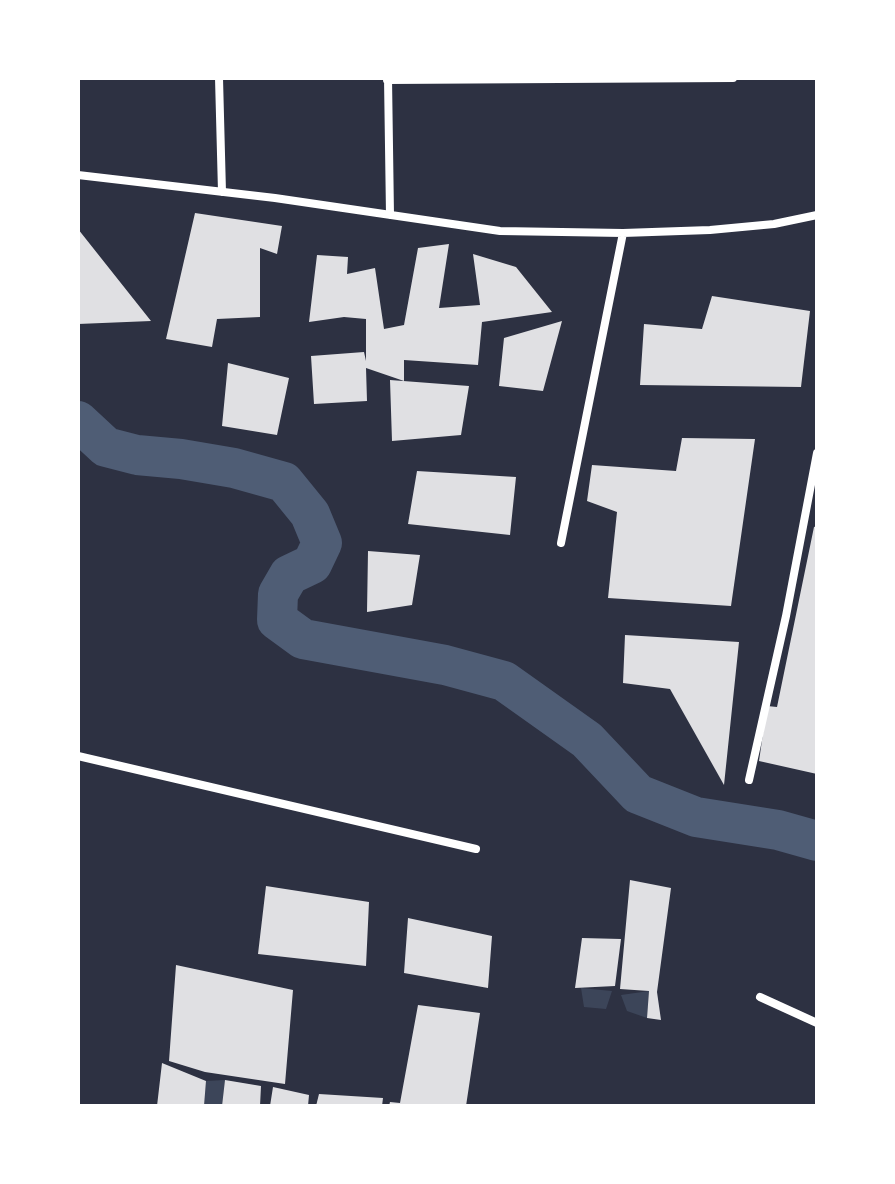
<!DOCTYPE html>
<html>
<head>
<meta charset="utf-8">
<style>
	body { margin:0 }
	#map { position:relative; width:895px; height:1184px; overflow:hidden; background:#2d3142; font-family:Cabin,sans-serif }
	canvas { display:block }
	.frame { position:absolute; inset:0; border:80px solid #fff; pointer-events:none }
</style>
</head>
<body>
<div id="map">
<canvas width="895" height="1184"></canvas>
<div class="frame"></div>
</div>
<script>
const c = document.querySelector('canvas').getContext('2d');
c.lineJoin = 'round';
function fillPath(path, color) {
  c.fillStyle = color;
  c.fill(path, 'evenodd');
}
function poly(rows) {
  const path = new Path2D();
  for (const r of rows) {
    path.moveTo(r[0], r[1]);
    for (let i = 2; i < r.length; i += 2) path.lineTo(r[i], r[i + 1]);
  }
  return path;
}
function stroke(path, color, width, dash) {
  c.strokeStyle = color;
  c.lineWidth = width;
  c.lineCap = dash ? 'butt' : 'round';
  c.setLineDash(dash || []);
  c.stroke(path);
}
fillPath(poly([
	[581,988,612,991,606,1009,584,1007],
	[649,991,647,1018,627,1011,621,995],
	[225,1080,222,1106,204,1106,206,1081]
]), '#3c4559');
stroke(poly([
	[78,421,106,447,137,455,181,459,234,468,284,482,310,514,322,543,312,564,289,575,278,594,277,620,303,639,445,665,504,681,587,740,638,794,696,817,778,830,817,841]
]), '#4f5d75', 40);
fillPath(poly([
	[195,213,282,226,277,254,260,248,260,317,217,319,212,347,166,339],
	[78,229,151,321,78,324],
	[449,244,439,308,480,305,473,254,516,267,552,312,482,322,478,365,404,360,404,381,366,368,367,401,314,404,311,356,364,352,366,361,366,319,344,317,309,322,317,255,348,257,347,274,375,268,384,329,404,325,418,248],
	[712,296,810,311,801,387,640,385,644,324,702,329],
	[562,321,543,391,499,386,504,338],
	[228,363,289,378,277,435,222,426],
	[390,380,469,386,461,435,392,441],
	[682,438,755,439,731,606,608,598,617,512,587,501,592,465,676,471],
	[417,471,516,477,510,535,408,524],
	[817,526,817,774,759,761,767,706,777,707,814,527],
	[368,551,420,555,412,605,367,612],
	[625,635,739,642,724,785,670,689,623,683],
	[630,880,671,888,657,992,661,1020,647,1018,649,991,620,989],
	[266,886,369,902,366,966,258,954],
	[408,918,492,936,488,988,404,973],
	[582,938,621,939,615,986,575,988],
	[176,965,293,990,285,1084,205,1072,169,1061],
	[418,1005,480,1013,466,1106,389,1106,390,1102,400,1103],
	[162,1063,206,1081,204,1106,157,1106],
	[225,1080,261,1086,260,1106,222,1106],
	[273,1087,309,1095,308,1106,270,1106],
	[319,1094,383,1098,382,1106,316,1106]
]), '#e0e0e3');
stroke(poly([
	[219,78,222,192],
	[388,78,390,215],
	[387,80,733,78],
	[78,175,275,198,500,231,623,233,710,230,774,224,817,215],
	[561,543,623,233],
	[78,756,476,849],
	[749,780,786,616,817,453],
	[760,997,817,1023]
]), '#fff', 8);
</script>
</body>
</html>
